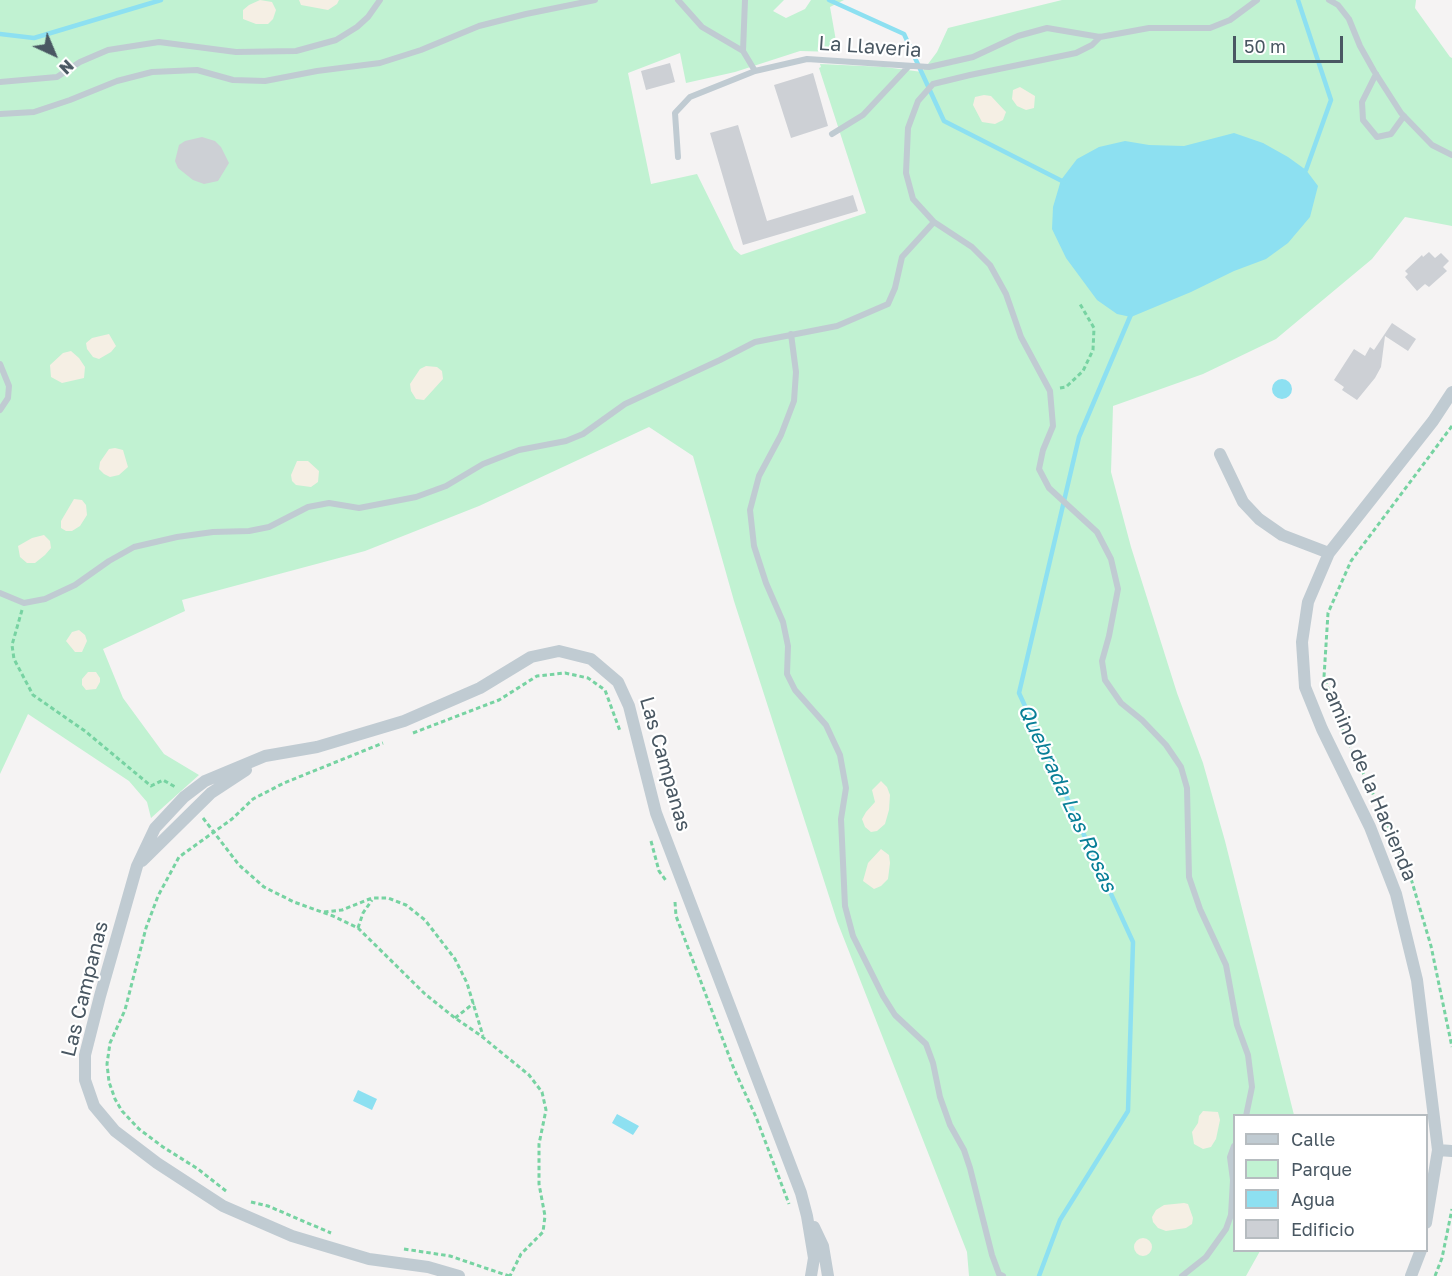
<!DOCTYPE html>
<html>
<head>
<meta charset="utf-8">
<style>
	body { margin:0 }
	#map { position:relative; width:1452px; height:1276px; overflow:hidden; background:#f5f3f3; font-family:"Golos Text",sans-serif }
	canvas { display:block }
	.legend { position:absolute; left:1233px; top:1114px; width:195px; height:138px; box-sizing:border-box; background:#fff; border:2px solid #b6bcc0; margin:0; padding:8px 10px; list-style:none; font-size:18px; color:#495762 }
	.legend li { display:flex; align-items:center; gap:12px; height:30px }
	.legend b { width:30px; border:2px solid #b6bcc0 }
	.north { position:absolute; left:24px; top:24px; width:60px; height:60px; -webkit-text-stroke:4px #fff; paint-order:stroke; rotate:136deg; font-size:16px; font-weight:700; line-height:24px; text-align:center; color:#495762 }
	.north::after { content:''; display:block; margin:auto; width:21px; height:27px; background:#495762; clip-path:polygon(50% 0,100% 100%,50% 72%,0 100%) }
	.scale { position:absolute; left:1233px; top:36px; width:110px; height:27px; box-sizing:border-box; border:3px solid #495762; border-top:0; padding-left:8px; font-size:18px; line-height:21px; white-space:nowrap; color:#495762; -webkit-text-stroke:4px #fff; paint-order:stroke }
</style>
</head>
<body>
<div id="map">
<canvas width="1452" height="1276"></canvas>
<ul class="legend">
<li><b style="height:8px;background:#c0cbd2"></b>Calle</li>
<li><b style="height:16px;background:#c1f2d2"></b>Parque</li>
<li><b style="height:16px;background:#8de0f1"></b>Agua</li>
<li><b style="height:16px;background:#cdd0d5"></b>Edificio</li>
</ul>
<div class="north">N</div>
<div class="scale">50 m</div>
</div>
<script>
const c = document.querySelector('canvas').getContext('2d');
c.lineJoin = 'round';
function fillPath(path, color) {
  c.fillStyle = color;
  c.fill(path, 'evenodd');
}
function poly(rows) {
  const path = new Path2D();
  for (const r of rows) {
    if (r.length === 3) {
      path.moveTo(r[0] + r[2], r[1]);
      path.arc(r[0], r[1], r[2], 0, 2 * Math.PI);
      continue;
    }
    path.moveTo(r[0], r[1]);
    for (let i = 2; i < r.length; i += 2) path.lineTo(r[i], r[i + 1]);
  }
  return path;
}
function stroke(path, color, width, dash) {
  c.strokeStyle = color;
  c.lineWidth = width;
  c.lineCap = dash ? 'butt' : 'round';
  c.setLineDash(dash || []);
  c.stroke(path);
}
function write(font, color, halo, rows, align = 'center') {
  c.font = font + ' "Golos Text",sans-serif';
  c.lineWidth = 4.5;
  c.setLineDash([]);
  c.textBaseline = 'middle';
  c.strokeStyle = halo;
  c.fillStyle = color;
  for (const [text, x, y, turn = 0] of rows) {
    c.save();
    c.translate(x, y);
    c.rotate((+turn || 0) * Math.PI / 180);
    c.textAlign = isNaN(turn) ? turn : align;
    if (halo) c.strokeText(text, 0, 0);
    c.fillText(text, 0, 0);
    c.restore();
  }
}
fillPath(poly([
	[0,0,784,0,773,11,786,18,805,9,811,0,844,0,830,7,838,52,800,51,735,72,686,83,680,53,628,73,651,184,697,174,734,249,741,255,866,213,819,68,821,67,820,64,885,67,922,72,937,52,948,28,1062,0,1416,0,1415,8,1450,57,1452,58,1452,226,1405,217,1372,259,1276,339,1203,374,1113,406,1111,472,1131,547,1177,693,1203,763,1225,841,1294,1115,1234,1116,1234,1250,1260,1251,1246,1276,969,1276,967,1252,837,921,734,601,693,456,649,427,479,506,365,551,182,600,185,611,103,649,123,698,164,754,199,775,151,818,147,802,129,781,28,714,0,774]
]), '#c1f2d2');
fillPath(poly([
	[260,0,272,2,276,10,273,19,268,24,256,24,243,19,243,10,249,5],
	[299,0,339,0,337,4,328,10,301,5],
	[1020,87,1035,96,1034,108,1026,110,1017,106,1012,99,1013,90],
	[984,95,991,96,1006,112,1003,120,995,124,982,122,973,105,975,97],
	[109,334,116,346,111,352,99,359,93,357,87,349,86,343,92,338],
	[71,351,79,358,85,367,84,378,62,383,51,377,50,365,63,353],
	[426,366,437,367,442,371,443,379,424,400,416,399,411,391,410,384,420,369],
	[115,448,123,450,128,467,119,475,110,477,104,474,99,469,100,462,109,449],
	[297,461,308,461,319,471,318,482,311,487,296,485,292,481,291,475],
	[74,499,82,500,86,505,87,515,80,526,72,531,66,531,61,528,61,521],
	[44,535,50,541,51,548,45,555,35,563,27,563,20,557,18,546,32,538],
	[79,630,85,635,87,641,82,652,75,652,66,641,72,632],
	[88,672,96,672,100,678,100,682,96,689,86,690,82,685,82,679],
	[881,781,887,787,890,795,889,810,885,824,877,831,871,832,865,827,862,819,866,812,875,802,872,790],
	[881,849,889,855,890,863,888,879,881,886,874,889,863,881,868,863],
	[1203,1111,1218,1112,1220,1120,1216,1139,1211,1147,1203,1149,1194,1144,1192,1132,1198,1123,1199,1116],
	[1184,1203,1188,1204,1193,1218,1192,1224,1186,1228,1166,1231,1158,1228,1153,1222,1152,1217,1156,1210,1164,1205],
	[1143,1247,9]
]), '#f5efe4');
fillPath(poly([
	[1234,133,1263,143,1288,157,1306,170,1318,186,1310,217,1288,243,1266,259,1234,271,1191,292,1131,317,1117,314,1097,300,1066,258,1052,229,1053,207,1061,180,1077,159,1099,147,1125,141,1149,145,1184,146],
	[1282,389,10],
	[358,1090,377,1099,372,1110,353,1101],
	[617,1114,639,1126,633,1135,612,1123]
]), '#8de0f1');
stroke(poly([
	[829,0,904,34,944,121,1064,182],
	[1298,0,1331,100,1306,170,1303,172],
	[0,34,34,38,161,0],
	[1039,1276,1060,1220,1128,1111,1133,942,1019,693,1079,437,1132,312]
]), '#8de0f1', 4.5);
fillPath(poly([
	[670,63,675,82,646,90,641,71],
	[813,73,828,126,791,138,774,85],
	[738,125,767,221,853,195,858,211,743,245,710,133],
	[202,137,215,141,221,147,229,163,218,181,204,184,193,180,178,168,175,161,179,145,185,141],
	[1429,252,1435,258,1441,253,1449,261,1443,267,1447,271,1429,287,1425,284,1417,291,1405,277,1408,274,1405,271,1422,255,1423,257],
	[1392,323,1416,339,1408,351,1385,336,1381,367,1375,378,1357,400,1342,390,1344,387,1334,380,1354,349,1365,356,1370,347,1374,350]
]), '#cdd0d5');
stroke(poly([
	[1060,388,1066,387,1083,371,1093,350,1094,328,1080,304],
	[1452,426,1351,561,1328,613,1324,677,1344,733,1407,865,1431,946,1452,1047],
	[22,610,12,645,14,659,33,695,85,731,151,786,163,780,177,788],
	[413,733,499,700,537,676,565,673,588,678,605,690,620,731],
	[203,818,239,865,264,887,294,902,333,916,358,928,425,994,455,1018,480,1035,529,1075,542,1092,546,1110,539,1144,539,1184,545,1216,543,1232,521,1254,510,1276],
	[651,841,659,871,667,882],
	[675,902,676,916,734,1069,756,1117,789,1204],
	[324,912,342,910,372,898,388,898,406,905,425,920,455,959,467,983,483,1036],
	[358,928,363,913,372,900],
	[455,1018,474,1003],
	[226,1191,198,1169,163,1147,139,1129,122,1111,115,1099,109,1082,107,1064,110,1043,125,1010,146,928,158,896,179,857,232,819,253,799,284,783,383,743],
	[251,1202,268,1206,331,1233],
	[404,1249,450,1256,509,1276],
	[1435,1276,1442,1258,1452,1209]
]), '#77d3a2', 3, [4.5, 3]);
stroke(poly([
	[678,0,702,27,743,51,755,71],
	[1329,0,1338,5,1349,19,1360,46,1374,71,1401,113,1432,145,1452,155],
	[1100,37,1092,45,1076,53,970,75,933,84,918,101,908,128,906,173,913,199,934,222,972,247,990,265,1006,294,1021,337,1050,391,1053,426,1043,450,1039,469,1049,488,1097,532,1111,559,1118,589,1109,636,1102,661,1105,680,1121,703,1142,720,1166,745,1181,767,1187,788,1189,877,1200,909,1226,965,1237,1025,1248,1055,1252,1087,1246,1116],
	[743,51,745,0],
	[1376,74,1362,102,1363,120,1377,137,1391,134,1404,116],
	[0,82,57,77,80,62,108,50,159,42,236,52,296,51,336,40,357,27,368,17,380,0],
	[0,114,34,112,70,100,117,81,152,72,197,70,233,80,265,81,317,71,380,63,421,50,479,26,526,14,595,0],
	[832,134,863,115,909,66],
	[678,157,675,113,690,97,755,71,807,59,929,67,973,57,1018,36,1047,28,1100,37,1149,28,1210,28,1230,20,1257,0],
	[791,334,796,372,794,401,781,435,759,476,750,510,754,546,766,583,783,622,788,646,787,674,795,690,826,725,840,755,846,788,841,819,845,906,853,936,883,996,895,1015,926,1044,933,1063,940,1097,950,1125,964,1150,970,1168,992,1255,999,1274,1003,1276],
	[0,364,9,386,8,398,0,410],
	[0,593,24,603,45,599,75,585,109,561,134,547,177,537,213,532,249,531,269,527,308,507,329,503,359,508,416,497,446,486,483,464,519,450,566,441,583,434,625,404,720,360,755,342,837,326,888,304,895,288,902,257,934,222],
	[1182,1276,1206,1257,1226,1229,1231,1215,1233,1180,1230,1157,1234,1146]
]), '#c0cbd2', 6);
stroke(poly([
	[1220,454,1243,502,1259,519,1282,535,1329,553],
	[142,861,211,793,246,770],
	[1438,1150,1452,1151],
	[1426,1223,1438,1150,1417,980,1396,894,1370,827,1322,729,1305,687,1302,642,1308,602,1329,553,1433,421,1452,392],
	[814,1227,823,1246,828,1276],
	[459,1276,428,1267,369,1259,292,1236,223,1206,157,1163,115,1131,94,1106,85,1080,85,1055,100,996,137,866,155,828,184,797,205,781,265,756,317,747,404,721,480,688,531,657,559,651,591,659,618,682,629,706,656,813,801,1193,807,1216,814,1258,811,1276],
	[1411,1276,1421,1250]
]), '#c0cbd2', 12);
write('20px', '#495762', '#fff', [
	["La Llaveria",870,47,4],
	["Las Campanas",665,764,74],
	["Camino de la Hacienda",1368,779,67],
	["Las Campanas",85,989,-76]
]);
write('italic 21px', '#087f97', '#fff', [
	["Quebrada Las Rosas",1067,798,65]
]);
</script>
</body>
</html>
